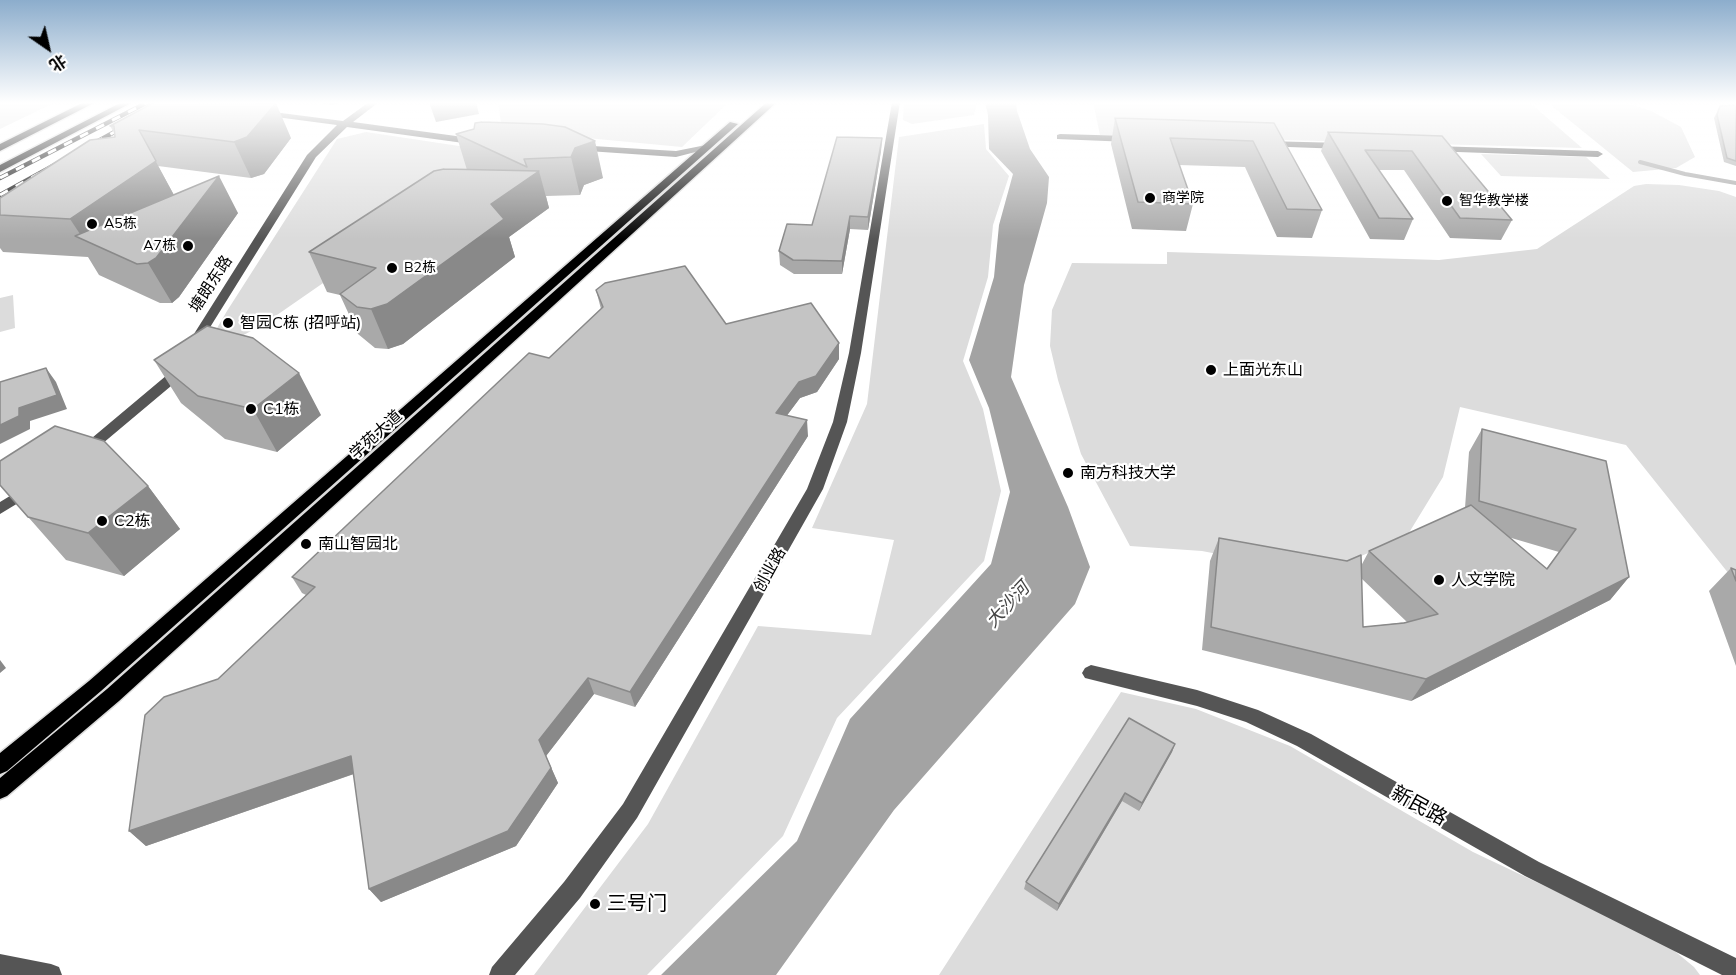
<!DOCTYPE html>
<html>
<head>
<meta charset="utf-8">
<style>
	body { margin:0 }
	#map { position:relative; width:1736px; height:975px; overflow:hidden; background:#fff; font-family:Mulish,"Noto Sans SC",sans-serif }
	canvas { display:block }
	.north { position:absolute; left:18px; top:18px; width:60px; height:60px; -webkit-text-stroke:4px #fff; paint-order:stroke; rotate:146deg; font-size:16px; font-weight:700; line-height:24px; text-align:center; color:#000 }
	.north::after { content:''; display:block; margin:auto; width:21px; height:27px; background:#000; clip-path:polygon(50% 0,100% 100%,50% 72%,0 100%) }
</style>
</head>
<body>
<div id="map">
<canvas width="1736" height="975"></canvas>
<div class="north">北</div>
</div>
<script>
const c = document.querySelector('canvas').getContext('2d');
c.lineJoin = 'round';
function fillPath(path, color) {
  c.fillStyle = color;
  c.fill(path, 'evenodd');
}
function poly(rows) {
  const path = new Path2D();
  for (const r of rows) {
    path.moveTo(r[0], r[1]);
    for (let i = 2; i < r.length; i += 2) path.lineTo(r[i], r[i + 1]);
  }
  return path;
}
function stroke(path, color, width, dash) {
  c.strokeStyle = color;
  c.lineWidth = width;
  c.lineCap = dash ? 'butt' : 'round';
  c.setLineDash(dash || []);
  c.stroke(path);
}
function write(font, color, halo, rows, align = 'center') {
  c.font = font + ' Mulish,"Noto Sans SC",sans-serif';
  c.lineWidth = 4.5;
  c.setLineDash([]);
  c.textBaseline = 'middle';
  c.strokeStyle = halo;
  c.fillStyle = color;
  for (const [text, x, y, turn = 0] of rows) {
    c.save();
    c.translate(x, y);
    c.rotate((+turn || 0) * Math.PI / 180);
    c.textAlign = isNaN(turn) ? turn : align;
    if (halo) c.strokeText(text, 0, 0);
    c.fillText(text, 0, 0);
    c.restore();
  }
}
fillPath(poly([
	[0,102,56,102,0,129],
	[498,102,729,102,682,147,502,130],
	[904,102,977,102,974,115,912,124,903,120],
	[1093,102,1529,102,1582,148,1100,135],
	[1547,102,1624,102,1651,111,1681,127,1695,157,1676,168,1633,172],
	[984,124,986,149,1009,176,993,225,988,277,963,361,983,409,1001,491,984,561,837,718,783,836,647,975,534,975,648,824,758,626,871,635,894,540,812,528,867,404,899,137],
	[366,132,499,152,453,193,264,324,199,359,227,311,337,139],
	[1481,154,1586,157,1610,179,1501,176],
	[1646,184,1679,185,1719,191,1736,197,1736,580,1733,579,1626,445,1460,407,1443,477,1407,536,1320,574,1202,551,1130,546,1081,454,1058,380,1050,346,1052,310,1072,263,1167,264,1167,252,1439,260,1537,249,1634,186],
	[13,295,15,328,0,332,0,298],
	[1121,692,1196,709,1290,746,1473,852,1665,943,1694,967,1700,975,939,975]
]), '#dcdcdc');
fillPath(poly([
	[985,102,1016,102,1017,111,1030,149,1049,177,1047,203,1024,285,1011,377,1068,507,1090,567,1075,604,894,810,776,975,661,975,797,841,850,719,991,564,1010,492,989,408,969,360,994,277,999,225,1013,174,989,149,988,115]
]), '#a3a3a3');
stroke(poly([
	[1640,162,1685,174,1736,183]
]), '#a3a3a3', 4);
const major = poly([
	[84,102,96,102,0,151,0,144,84,102],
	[122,102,133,102,0,172,0,165,122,102],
	[767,102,777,102,119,701,7,796,0,799,0,778,107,689,767,102],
	[730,122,738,124,101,691,7,771,0,774,0,753,89,681,730,122]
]);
stroke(major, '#dbdbdb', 3);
fillPath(poly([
	[369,102,379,102,353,122,478,139,483,142,478,145,347,127,316,157,199,345,193,349,189,348,187,345,307,155,337,125,261,115,258,114,258,110,343,121,369,102],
	[892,102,900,102,861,353,847,422,823,489,637,818,580,898,515,975,489,975,492,967,564,882,623,804,807,489,833,422,849,353,892,102],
	[1060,134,1130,136,1135,139,1130,142,1057,139,1057,135,1060,134],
	[1265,141,1343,143,1348,146,1343,149,1262,146,1262,142,1265,141],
	[576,145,676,151,706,145,711,148,676,157,573,150,571,148,576,145],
	[1433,146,1598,151,1603,154,1598,157,1430,151,1428,149,1433,146],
	[180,361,187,365,177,381,90,454,80,454,78,451,80,448,167,375,175,362,180,361],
	[28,485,33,486,36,490,33,494,0,514,0,502,28,485],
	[1091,665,1197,690,1258,710,1311,734,1539,862,1736,958,1736,975,1722,975,1525,876,1297,746,1246,722,1197,706,1085,678,1082,673,1085,668,1091,665],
	[0,954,51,964,59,967,62,975,0,975,0,954]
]), '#555');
fillPath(major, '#000');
const rail = poly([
	[0,178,148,102],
	[0,195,129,124]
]);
stroke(rail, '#000', 4.5);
stroke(rail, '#fff', 3, [9]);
fillPath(poly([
	[313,102,345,102,331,105],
	[1736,105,1736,166,1724,162,1714,118,1720,106],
	[1115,118,1274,123,1322,210,1312,238,1277,237,1245,167,1179,165,1193,204,1186,231,1132,229,1111,144],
	[543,124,603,178,584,185,580,195,546,196,549,208,509,237,515,257,403,344,388,349,375,348,358,334,340,295,327,292,309,252,467,170,456,134,474,129],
	[110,126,291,138,264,174,251,178,158,166,174,195,238,213,179,297,172,303,160,303,99,275,88,257,3,252,0,248,0,198,115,137,115,134],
	[1328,132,1442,136,1512,220,1501,240,1450,238,1404,170,1379,170,1413,219,1404,240,1370,239,1321,151],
	[882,138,881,151,868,230,850,229,842,274,794,274,780,265,779,251,812,225],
	[596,290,726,324,839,359,817,392,800,398,787,415,808,436,635,707,594,694,546,756,558,783,516,846,381,902,369,889,354,774,146,846,129,831,218,679,306,595,302,593,292,577,549,358,601,309],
	[154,360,321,415,277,452,225,439,181,403],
	[1482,429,1629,577,1610,600,1411,701,1202,650,1210,561,1219,538,1347,561,1361,566,1369,551,1465,508,1469,452],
	[1508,537,1559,552,1546,569],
	[1361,578,1407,622,1363,627],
	[0,485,148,486,180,529,124,576,66,560],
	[1731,568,1736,570,1736,666,1709,591],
	[1175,744,1172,752,1139,811,1122,801,1057,911,1024,889,1026,882]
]), '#a9a9a9');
fillPath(poly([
	[330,102,345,102,331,105],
	[429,102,476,102,479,114,436,122],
	[276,103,291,138,264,174,251,178,234,142],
	[139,130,176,199,84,240,70,219],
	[882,138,881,151,868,230,868,217],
	[595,141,603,178,584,185,580,195,571,157,575,148],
	[539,171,549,208,509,237,515,257,403,344,388,349,371,309,491,204],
	[219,176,238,213,179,297,172,303,148,263],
	[850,216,850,229,842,274,842,261],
	[839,343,839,359,817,392,800,398,777,429,776,413,799,382],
	[46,368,56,382,67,409,30,421,30,429,0,444,0,425,19,408],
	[299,373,321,415,277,452,253,409],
	[807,420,808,436,635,707,630,692],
	[148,486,180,529,124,576,88,533],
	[1629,577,1610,600,1411,701,1426,679],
	[0,660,6,668,0,673],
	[588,678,594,694,546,756,558,783,516,846,381,902,369,889,539,740],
	[1175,744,1172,752,1139,811,1142,803],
	[351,756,362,771,146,846,129,831],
	[1125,793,1122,801,1057,911,1059,904]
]), '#898989');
const building = poly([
	[155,102,276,103,247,137,234,142,139,130,156,161,70,219,0,215,0,198,90,140,115,137,114,126,110,126,155,102],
	[1736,105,1736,161,1727,158,1717,115,1720,106,1736,105],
	[1115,118,1274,123,1322,210,1287,209,1253,141,1170,138,1193,204,1138,202,1115,118],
	[482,122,543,124,565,127,595,141,575,148,571,157,524,159,527,167,456,134,474,129,475,123,482,122],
	[1328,132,1442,136,1512,220,1460,218,1412,151,1365,150,1413,219,1379,218,1328,132],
	[837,137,882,138,868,217,850,216,842,261,793,260,779,251,787,224,812,225,837,137],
	[444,169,539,171,491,204,504,219,387,304,371,309,357,307,340,294,376,268,309,252,434,171,444,169],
	[219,176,156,258,148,263,137,264,75,236,219,176],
	[685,266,726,324,811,303,839,343,816,376,799,382,776,413,807,420,630,692,588,678,539,740,551,768,508,831,369,889,351,756,129,831,145,715,164,697,218,679,315,587,292,577,529,353,549,358,603,307,596,290,605,283,685,266],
	[207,326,253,338,299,373,253,409,198,396,154,360,207,326],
	[46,368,57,395,19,408,19,416,0,425,0,382,46,368],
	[55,426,104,441,148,486,88,533,28,517,0,485,0,461,55,426],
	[1482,429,1606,461,1629,577,1426,679,1211,627,1219,538,1347,561,1361,555,1363,627,1404,623,1438,614,1369,551,1471,505,1547,569,1576,529,1479,501,1482,429],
	[1731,568,1736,570,1736,581,1731,568],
	[1129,718,1175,744,1142,803,1125,793,1059,904,1026,882,1129,718]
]);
fillPath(building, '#c4c4c4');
stroke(building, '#898989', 1.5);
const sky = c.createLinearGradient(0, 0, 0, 239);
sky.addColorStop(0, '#8cadcc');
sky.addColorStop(0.43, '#fff');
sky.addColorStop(1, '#ffffff00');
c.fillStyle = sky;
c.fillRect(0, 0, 1736, 239);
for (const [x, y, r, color] of [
	[1150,198,6,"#000"],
	[1447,201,6,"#000"],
	[92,224,6,"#000"],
	[188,246,6,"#000"],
	[392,268,6,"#000"],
	[228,323,6,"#000"],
	[1211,370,6,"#000"],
	[251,409,6,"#000"],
	[1068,473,6,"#000"],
	[102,521,6,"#000"],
	[306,544,6,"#000"],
	[1439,580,6,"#000"],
	[595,904,6,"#000"]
]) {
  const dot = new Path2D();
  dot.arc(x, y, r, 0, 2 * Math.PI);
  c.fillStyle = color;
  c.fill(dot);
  stroke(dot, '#fff', 2);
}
write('14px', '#000', '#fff', [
	["商学院",1162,198],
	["智华教学楼",1459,201],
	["A5栋",104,224],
	["A7栋",176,246,"right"],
	["B2栋",404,268]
], 'left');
write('16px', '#000', '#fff', [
	["塘朗东路",211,284,-57],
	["学苑大道",376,435,-42],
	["创业路",770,570,-61]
]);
write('16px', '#000', '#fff', [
	["智园C栋 (招呼站)",240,323],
	["上面光东山",1223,370],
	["C1栋",263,409],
	["南方科技大学",1080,473],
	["C2栋",114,521],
	["南山智园北",318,544],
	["人文学院",1451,580]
], 'left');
write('italic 18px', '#444', '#fff', [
	["大沙河",1008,605,-47]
]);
write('20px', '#000', '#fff', [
	["新民路",1419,806,29]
]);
write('20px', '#000', '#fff', [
	["三号门",607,904]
], 'left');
</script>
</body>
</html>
